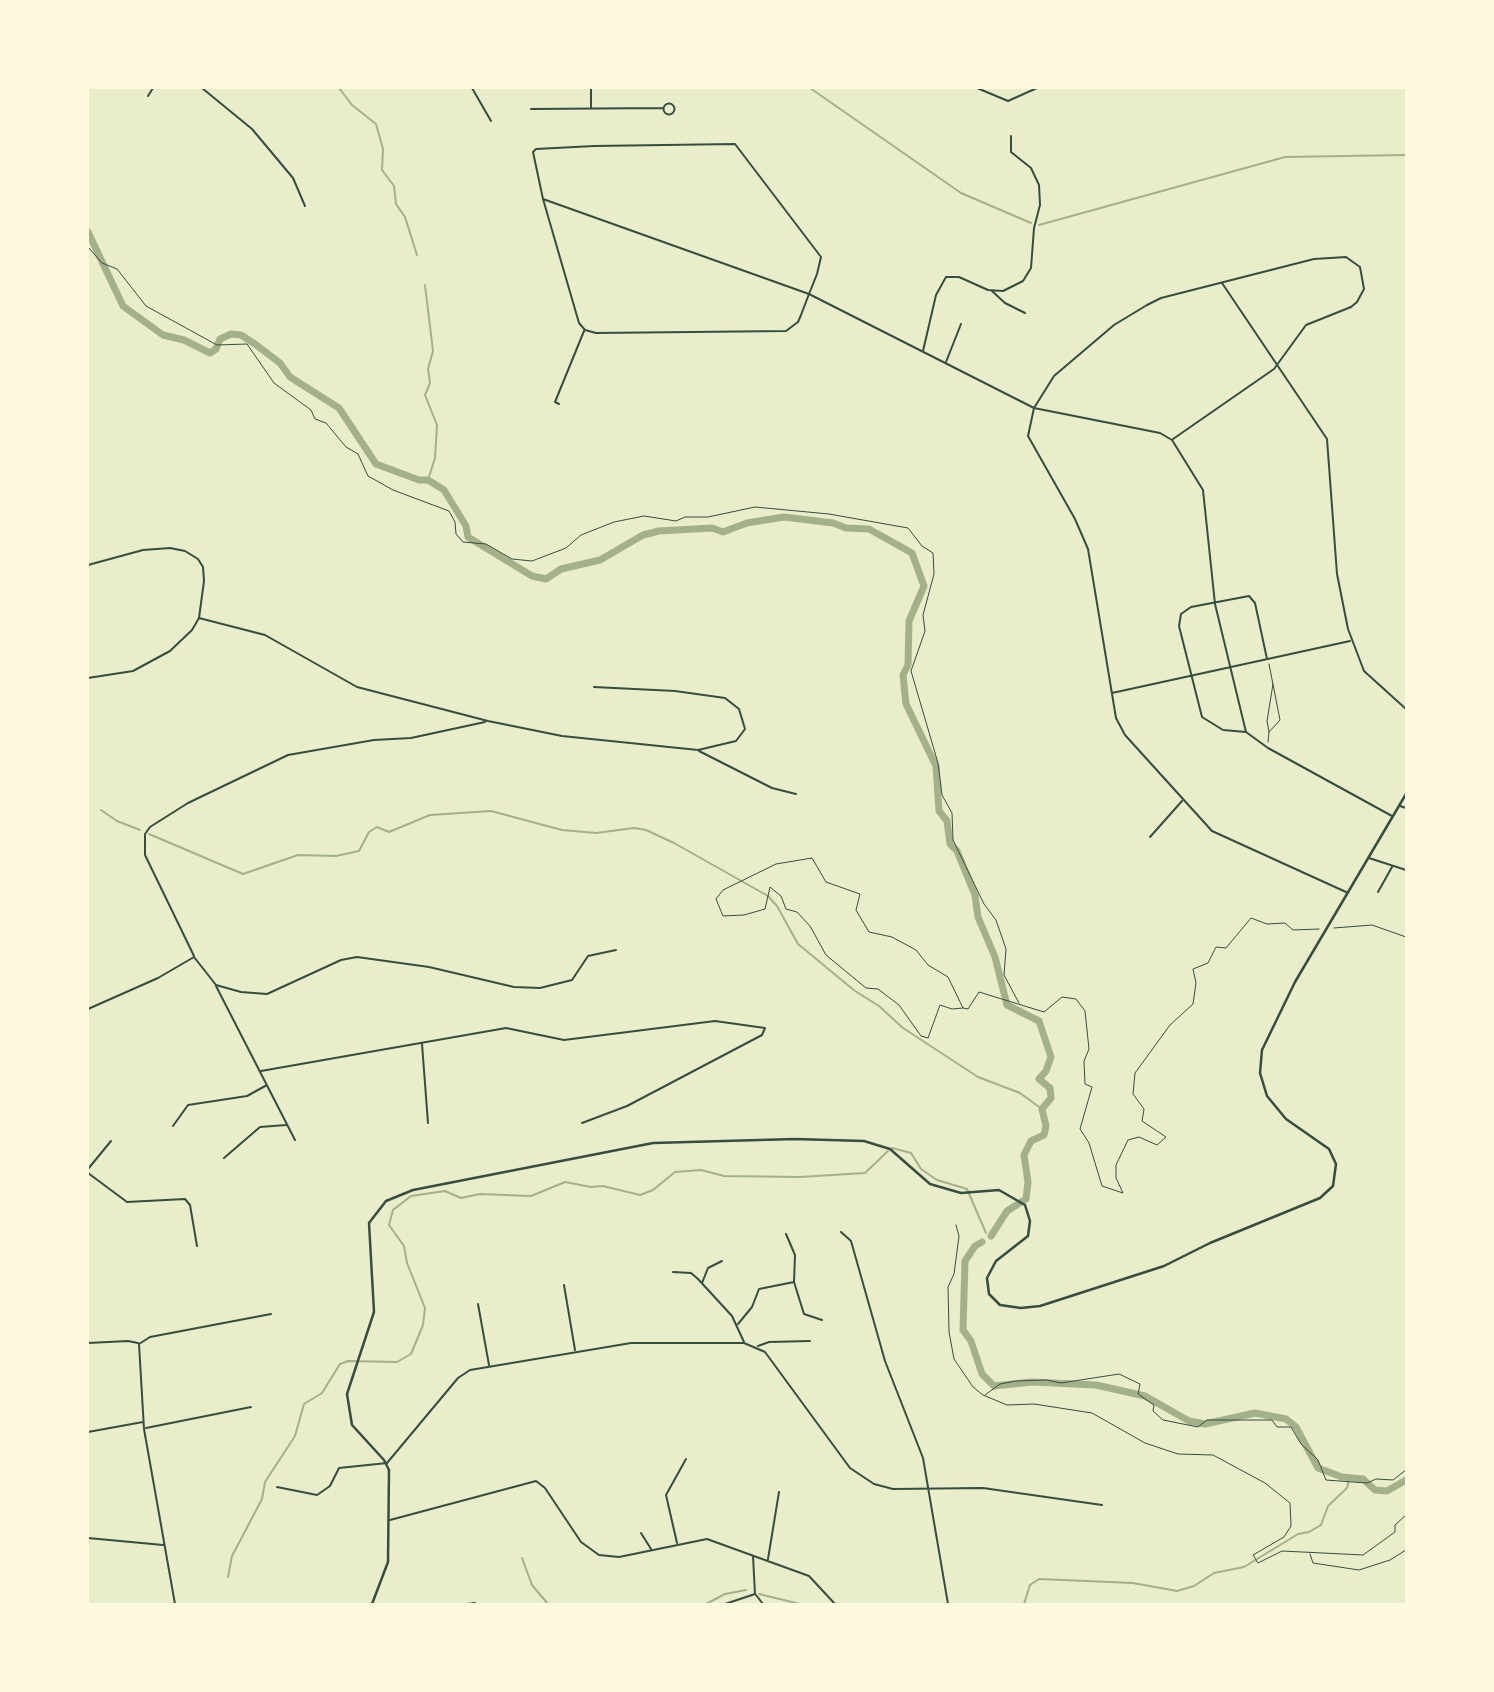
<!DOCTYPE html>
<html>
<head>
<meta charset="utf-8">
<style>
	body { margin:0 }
	#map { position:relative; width:1494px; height:1692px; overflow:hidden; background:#e9edc9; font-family:"Golos Text",sans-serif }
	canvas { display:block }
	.frame { position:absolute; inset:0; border:89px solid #fefae0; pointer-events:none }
</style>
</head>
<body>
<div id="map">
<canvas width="1494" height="1692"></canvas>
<div class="frame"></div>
</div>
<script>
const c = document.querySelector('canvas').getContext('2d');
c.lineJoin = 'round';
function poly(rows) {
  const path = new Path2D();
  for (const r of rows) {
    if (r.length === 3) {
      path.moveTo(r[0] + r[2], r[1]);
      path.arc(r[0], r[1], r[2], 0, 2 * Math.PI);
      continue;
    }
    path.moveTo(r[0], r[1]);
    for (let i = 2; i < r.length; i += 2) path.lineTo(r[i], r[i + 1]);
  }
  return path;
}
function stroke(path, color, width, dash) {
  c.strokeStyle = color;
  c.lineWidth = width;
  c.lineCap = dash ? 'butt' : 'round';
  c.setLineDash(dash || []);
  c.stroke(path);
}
stroke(poly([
	[339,88,352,105,376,124,383,149,382,170,394,186,396,204,405,217,417,255],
	[810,88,961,193,1031,223],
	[1039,225,1285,157,1406,155],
	[425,285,433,351,428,369,430,383,425,395,437,425,435,458,428,480],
	[101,810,117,821,140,830],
	[149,834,243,874,298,855,336,856,359,851,369,832,377,827,389,832,430,815,491,811,562,830,596,833,634,828,646,830,674,843,768,896,777,906,798,944,855,991,879,1006,903,1028,978,1077,1020,1093,1042,1109],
	[892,1148,911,1153,921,1169,937,1180,967,1189,986,1233],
	[522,1558,532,1585,548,1604],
	[228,1577,232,1556,262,1499,265,1482,295,1436,304,1404,322,1393,340,1364,348,1361,397,1362,411,1354,423,1325,425,1308,407,1263,404,1246,389,1225,393,1210,411,1196,445,1191,461,1198,480,1194,531,1196,565,1182,591,1187,603,1186,640,1195,653,1190,675,1172,701,1170,724,1176,800,1177,865,1173,888,1151],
	[759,1594,800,1604],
	[706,1604,725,1594,746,1590],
	[1024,1604,1030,1585,1039,1579,1133,1583,1177,1591,1194,1586,1214,1573,1244,1567,1298,1534,1309,1532,1321,1525,1328,1506,1347,1488,1350,1476]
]), '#a3b18a', 2);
stroke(poly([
	[88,232,123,306,163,335,184,340,210,353,216,349,220,339,231,334,241,335,255,344,280,363,290,377,339,408,376,464,419,480,428,480,444,490,466,526,468,537,532,576,546,579,561,569,600,560,643,535,659,531,712,528,723,532,747,523,784,517,833,523,846,528,869,529,912,553,924,586,909,621,908,665,903,675,906,704,936,766,939,811,947,821,950,844,957,851,975,895,978,917,995,957,1007,1005,1039,1021,1051,1057,1046,1071,1039,1079,1050,1088,1051,1098,1042,1109,1046,1126,1044,1135,1031,1141,1024,1155,1028,1182,1026,1199,1007,1211,991,1236],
	[982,1242,975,1246,965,1261,963,1330,971,1341,982,1374,994,1386,1032,1382,1096,1385,1145,1396,1189,1421,1205,1424,1255,1413,1286,1419,1296,1427,1318,1468,1342,1477,1363,1479,1375,1490,1387,1491,1406,1480]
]), '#a3b18a', 7);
stroke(poly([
	[88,247,102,263,117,269,146,306,217,345,247,344,274,383,311,410,315,419,326,423,346,447,358,454,368,476,393,490,449,511,455,522,456,534,463,542,486,544,512,559,532,561,566,548,581,535,614,522,644,516,676,521,685,517,708,517,755,507,829,514,908,528,922,546,933,553,934,574,923,615,925,631,911,671,938,763,942,795,952,813,953,840,984,904,996,920,1006,949,1004,975,1019,1003],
	[1269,732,1267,721,1273,684],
	[1268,742,1269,732,1280,720,1269,664],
	[1334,928,1372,925,1406,937],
	[963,1008,952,1009,940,1005,928,1038,921,1036,899,1005,878,989,866,988,826,955,810,926,797,912,786,909,781,896,770,887,765,909,744,915,723,916,716,899,723,890,776,864,812,858,826,882,860,894,856,910,869,932,892,937,916,950,928,965,948,977,963,1008,968,1009,979,992,1044,1012,1062,997,1076,999,1085,1011,1089,1049,1084,1061,1085,1084,1092,1087,1080,1129,1089,1143,1102,1186,1123,1193,1116,1178,1116,1165,1128,1140,1139,1137,1157,1145,1166,1137,1142,1121,1144,1109,1133,1094,1135,1073,1170,1025,1193,1004,1196,983,1193,969,1208,963,1216,947,1226,948,1251,918,1267,924,1285,923,1293,930,1319,929],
	[956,1225,959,1236,954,1274,948,1287,949,1332,954,1359,973,1387,983,1395,1007,1405,1034,1404,1092,1413,1145,1443,1178,1454,1213,1455,1265,1483,1290,1503,1291,1526,1284,1537,1253,1555,1258,1563,1282,1551,1363,1555,1395,1532,1395,1525,1406,1515],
	[985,1395,1000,1384,1016,1381,1046,1380,1061,1383,1119,1374,1140,1384,1138,1394,1154,1405,1153,1411,1163,1420,1198,1427,1207,1420,1272,1420,1277,1427,1291,1427,1301,1444,1318,1460,1326,1480,1367,1483,1376,1479,1393,1480,1406,1470],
	[1310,1554,1313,1563,1359,1570,1390,1560,1406,1550]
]), '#344e41', 1);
stroke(poly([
	[202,88,252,129,293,178,305,206],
	[472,88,491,121],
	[591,88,591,107],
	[977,88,1008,101,1037,88],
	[148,96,153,88],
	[669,109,5.5],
	[531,109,663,108],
	[543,199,579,323,585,330,596,333,786,331,798,322,801,315,809,294,817,274,821,257,735,144,594,146,536,149,533,152,543,199,809,294,1034,408,1160,433,1172,440,1203,490,1215,604,1246,732,1268,748,1392,816],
	[1222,283,1327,439,1337,574,1348,629,1364,671,1406,709],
	[992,291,1005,303,1025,313],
	[923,351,936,295,946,277,959,277,988,290,1003,291,1023,281,1031,268,1034,228,1040,205,1039,185,1031,168,1011,152,1011,136],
	[946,362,961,324],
	[559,404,555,402,584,331],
	[1173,439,1274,369,1306,325,1351,307,1357,302,1364,289,1360,267,1346,257,1314,259,1161,298,1147,305,1114,325,1054,376,1034,408,1028,436,1075,519,1088,549,1116,718,1125,735,1212,831,1346,892],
	[88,565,143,550,170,548,185,551,198,559,203,567,204,581,199,618,192,630,170,651,133,671,88,678],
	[199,618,265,635,357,687,488,721,562,736,698,750,736,741,745,729,739,709,725,698,675,691,594,687],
	[1112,693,1350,641],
	[1246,732,1223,730,1202,717,1179,626,1181,614,1191,607,1249,596,1255,603,1267,659],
	[699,751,772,788,796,794],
	[1400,806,1406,808],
	[1150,837,1182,801],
	[1369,858,1406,870],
	[1378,892,1392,867],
	[194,956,145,855,145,834,150,827,188,803,288,755,374,740,411,738,485,722],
	[216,986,295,1140],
	[88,1009,158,978,194,957,216,985,241,992,267,994,341,960,357,957,429,967,514,987,540,988,572,980,588,956,616,950],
	[422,1044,428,1123],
	[261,1071,506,1028,564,1040,715,1021,765,1028,762,1035,667,1085,627,1106,582,1123],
	[173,1126,188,1105,247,1096,267,1085],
	[224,1158,260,1127,286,1125],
	[88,1169,111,1141],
	[88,1173,127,1202,185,1199,190,1205,197,1246],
	[841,1232,851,1241,885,1361,923,1458,948,1604],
	[786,1234,795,1255,794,1282,804,1314,822,1320],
	[673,1272,691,1273,698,1279,732,1316,744,1342],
	[702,1283,708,1268,722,1261],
	[564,1285,575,1350],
	[478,1304,489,1365],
	[738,1324,752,1307,759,1289,794,1282],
	[88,1343,128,1341,138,1343],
	[758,1346,769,1342,810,1341],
	[146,1428,251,1407],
	[88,1432,143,1422],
	[277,1487,317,1495,330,1486,339,1468,387,1463,458,1378,470,1370,631,1343,744,1343,765,1352,850,1468,874,1484,893,1489,983,1488,1102,1505],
	[390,1520,536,1481,545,1488,581,1542,599,1555,619,1557,707,1539,809,1576,835,1604],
	[641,1533,651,1549],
	[88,1538,163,1545],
	[677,1543,666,1495,686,1459],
	[768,1559,779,1492],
	[756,1595,763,1604],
	[175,1604,144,1429,139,1344,150,1337,271,1314],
	[467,1604,475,1603],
	[725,1604,755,1594,753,1556]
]), '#344e41', 2);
stroke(poly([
	[372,1604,388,1562,389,1470,384,1460,352,1425,347,1394,374,1312,369,1223,386,1201,413,1190,653,1143,795,1139,864,1141,890,1149,930,1184,961,1193,999,1190,1025,1205,1030,1221,1028,1236,996,1261,987,1278,989,1294,1000,1305,1021,1308,1040,1306,1164,1266,1210,1243,1320,1198,1333,1186,1336,1164,1329,1149,1286,1119,1267,1096,1260,1073,1262,1050,1295,982,1406,794]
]), '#344e41', 2.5);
</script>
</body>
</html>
